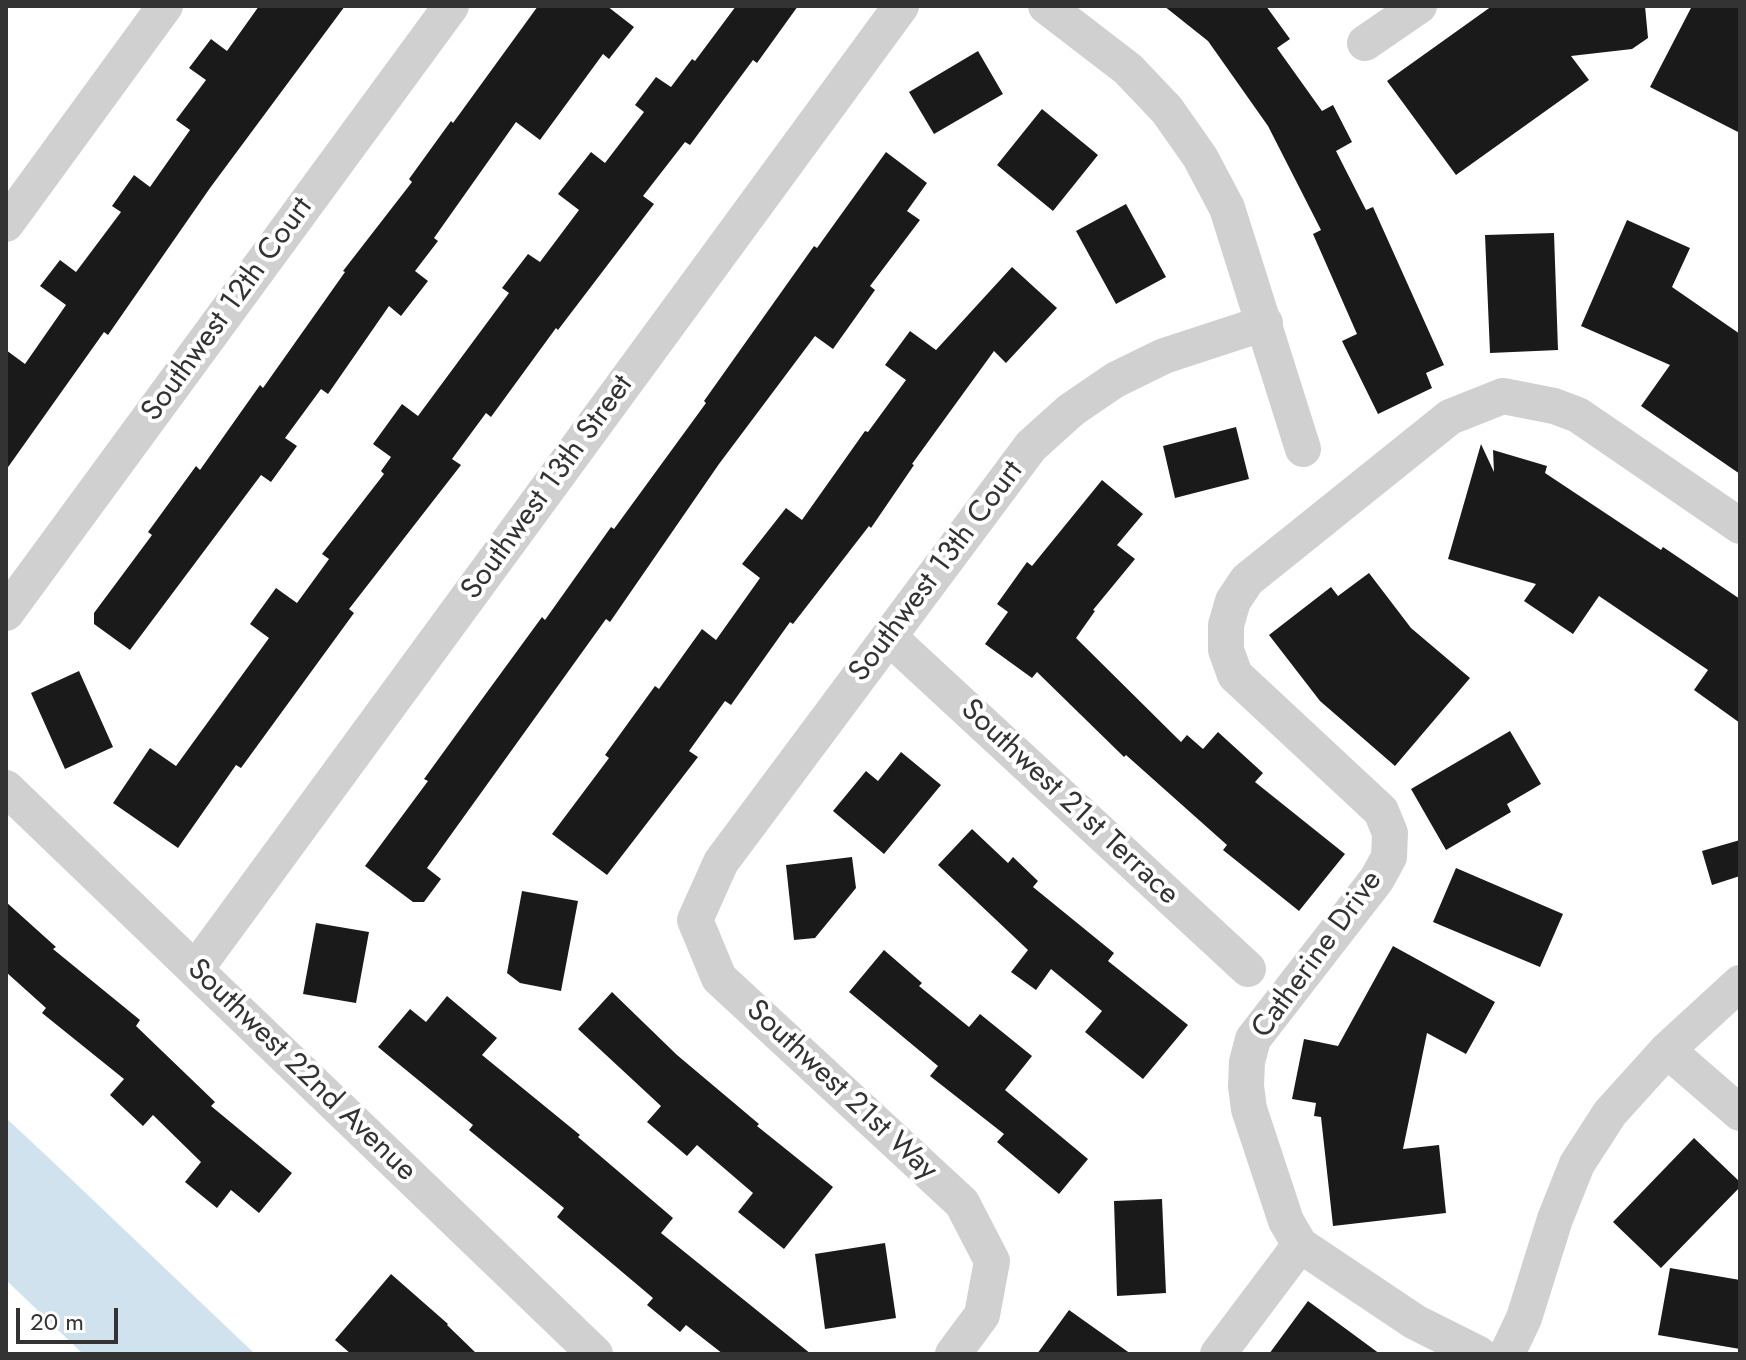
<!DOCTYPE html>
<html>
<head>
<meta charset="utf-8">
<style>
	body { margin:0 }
	#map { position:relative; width:1746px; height:1360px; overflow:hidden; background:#fff; font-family:Jost,sans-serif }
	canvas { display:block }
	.frame { position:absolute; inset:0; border:8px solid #333; pointer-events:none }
	.scale { position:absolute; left:16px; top:1308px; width:102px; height:36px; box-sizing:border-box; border:4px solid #333; border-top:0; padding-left:10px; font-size:24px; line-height:28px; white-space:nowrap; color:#333; -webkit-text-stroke:6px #fff; paint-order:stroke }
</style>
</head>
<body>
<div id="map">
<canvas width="1746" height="1360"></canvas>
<div class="frame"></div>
<div class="scale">20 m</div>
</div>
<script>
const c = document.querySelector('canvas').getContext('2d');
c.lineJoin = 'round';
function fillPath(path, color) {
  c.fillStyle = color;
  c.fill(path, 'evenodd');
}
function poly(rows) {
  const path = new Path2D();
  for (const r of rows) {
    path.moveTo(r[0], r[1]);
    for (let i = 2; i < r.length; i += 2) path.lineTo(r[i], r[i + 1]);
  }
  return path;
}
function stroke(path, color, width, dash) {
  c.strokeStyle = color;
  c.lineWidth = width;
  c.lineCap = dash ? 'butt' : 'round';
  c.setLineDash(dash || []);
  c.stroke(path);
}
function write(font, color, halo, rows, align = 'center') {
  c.font = font + ' Jost,sans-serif';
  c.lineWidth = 8;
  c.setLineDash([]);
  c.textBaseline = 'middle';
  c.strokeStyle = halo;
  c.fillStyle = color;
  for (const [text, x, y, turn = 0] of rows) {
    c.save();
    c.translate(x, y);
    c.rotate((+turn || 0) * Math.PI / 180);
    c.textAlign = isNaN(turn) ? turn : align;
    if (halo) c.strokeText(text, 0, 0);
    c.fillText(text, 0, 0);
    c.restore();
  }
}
fillPath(poly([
	[6,1118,52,1161,255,1354,83,1354,6,1280]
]), '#cfe2ee');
fillPath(poly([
	[259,6,345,6,210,188,108,335,104,332,6,470,6,350,25,364,66,305,40,286,60,260,76,272,121,212,112,206,134,175,150,187,190,130,176,120,206,80,189,68,211,39,227,51],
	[538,6,607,6,634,27,609,59,603,54,540,140,516,122,434,238,438,241,415,271,428,281,401,316,389,306,328,394,321,389,285,438,297,446,271,482,261,475,130,650,94,624,94,613,152,535,148,532,196,466,200,470,260,385,263,388,345,272,343,271,412,182,409,179,451,121,453,123],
	[736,6,798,6,757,63,753,60,690,145,685,142,643,196,654,204,558,330,556,328,491,417,486,413,452,459,461,465,349,609,354,613,241,768,236,765,178,848,113,803,150,748,176,766,269,638,250,624,276,588,297,603,329,559,322,554,384,474,381,471,391,457,373,444,402,404,418,416,509,293,502,288,528,254,540,262,579,210,558,194,591,152,605,163,644,112,635,105,656,77,671,87,692,59,695,61],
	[1164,6,1266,6,1290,39,1277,48,1322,111,1333,105,1352,142,1336,151,1366,210,1373,207,1444,365,1426,373,1432,388,1378,414,1342,341,1357,334,1313,234,1321,230,1268,126,1208,41],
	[1492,6,1645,6,1648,38,1632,49,1571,56,1589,80,1456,175,1387,81],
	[1692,6,1740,6,1740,133,1650,87],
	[978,51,1003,94,934,134,909,92],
	[1042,109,1098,155,1053,211,997,165],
	[886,152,927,183,907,211,920,220,870,286,875,290,833,349,815,336,719,464,610,622,606,619,427,868,441,879,424,902,413,902,365,866,428,781,424,779,474,710,542,617,545,620,611,527,614,529,706,403,704,401,814,246,817,248],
	[1126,204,1166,277,1116,304,1076,231],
	[1627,220,1690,248,1672,287,1740,334,1740,474,1641,406,1670,365,1581,326],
	[1554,233,1558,350,1490,353,1485,235],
	[1012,267,1057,308,1006,363,994,351,912,464,914,465,871,528,869,526,793,624,790,622,731,705,725,701,689,751,698,757,607,875,552,834,609,758,605,755,655,686,659,689,702,629,716,640,760,578,742,564,786,508,802,520,865,431,868,432,906,380,885,365,910,331,936,350],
	[1236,427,1249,479,1175,498,1163,446],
	[1481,444,1494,472,1493,450,1547,466,1545,473,1661,550,1663,547,1740,599,1740,723,1694,690,1708,670,1599,596,1573,634,1524,601,1536,584,1448,559],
	[1102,480,1143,514,1117,545,1135,559,1093,610,1095,611,1076,638,1181,742,1187,735,1203,749,1218,732,1263,773,1255,782,1345,854,1299,911,1223,850,1227,845,1126,755,1124,757,1037,672,1032,678,985,644,1008,612,997,604,1027,562,1032,566],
	[1369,573,1411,628,1470,678,1395,766,1320,701,1269,635,1331,587,1338,596],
	[79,671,113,747,65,769,31,693],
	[1510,731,1541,784,1507,804,1511,812,1446,850,1411,789],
	[901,752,941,785,884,854,833,811,866,771,878,781],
	[972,829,1008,863,1013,857,1038,881,1033,887,1114,953,1108,961,1188,1025,1143,1079,1085,1032,1102,1011,1051,969,1036,990,1011,972,1028,950,938,865],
	[1740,840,1740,876,1712,885,1702,851],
	[852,857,856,888,815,938,794,940,786,865],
	[1456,868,1563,914,1540,967,1433,922],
	[522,891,578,901,561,991,520,983,507,973],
	[6,902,56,947,53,949,140,1020,136,1026,215,1102,211,1106,292,1173,259,1213,231,1190,217,1208,185,1182,201,1162,153,1115,143,1126,110,1095,124,1079,42,1013,46,1008,6,972],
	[316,923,369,932,356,1003,303,994],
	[1393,946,1495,1002,1466,1054,1427,1033,1403,1149,1439,1145,1446,1213,1333,1226,1321,1117,1314,1116,1316,1103,1292,1099,1304,1039,1338,1046],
	[884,950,922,983,919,986,969,1027,980,1014,1032,1056,1005,1090,1088,1159,1059,1194,997,1142,1004,1134,930,1076,938,1066,849,992],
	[612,992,677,1055,759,1124,757,1126,833,1187,784,1249,738,1212,753,1193,697,1145,687,1156,647,1122,661,1106,578,1029],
	[447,996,497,1038,482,1055,580,1135,578,1137,673,1218,661,1233,811,1354,723,1354,686,1325,680,1332,647,1305,653,1298,557,1217,564,1208,469,1130,473,1125,378,1047,410,1009,426,1022],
	[1694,1138,1740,1182,1740,1187,1661,1268,1613,1222],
	[1162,1199,1166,1293,1117,1296,1114,1201],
	[885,1243,896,1318,825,1329,815,1254],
	[1670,1268,1740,1280,1740,1349,1658,1335],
	[391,1274,448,1324,447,1325,477,1354,351,1354,335,1340],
	[1308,1301,1380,1354,1269,1354],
	[1069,1310,1131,1354,1037,1354]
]), '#1a1a1a');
stroke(poly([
	[1046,6,1128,69,1167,110,1200,157,1227,208,1303,449],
	[1365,43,1419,6],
	[6,224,165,6],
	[6,613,451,6],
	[889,637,1248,969],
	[6,788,595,1354],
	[195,970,901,6],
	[1667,1050,1740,1113],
	[953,1354,982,1315,992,1261,962,1203,719,978,695,920,721,862,1031,446,1071,410,1115,380,1164,356,1265,323],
	[1218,1354,1300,1245],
	[1479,1354,1415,1322,1300,1245,1286,1221,1249,1109,1246,1086,1247,1062,1253,1039,1377,879,1389,857,1390,833,1381,811,1235,675,1226,650,1226,625,1233,601,1247,580,1450,417,1503,396,1554,406,1578,415,1740,526],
	[1507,1354,1524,1318,1555,1219,1577,1164,1610,1113,1667,1050,1740,983]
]), '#d0d0d0', 36);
write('30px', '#333', '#fff', [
	["Southwest 12th Court",228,310,-54],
	["Southwest 13th Street",548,488,-54],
	["Southwest 13th Court",937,572,-53],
	["Southwest 21st Terrace",1069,803,43],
	["Catherine Drive",1318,955,-54],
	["Southwest 22nd Avenue",301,1071,44],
	["Southwest 21st Way",841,1091,43]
]);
</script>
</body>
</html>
